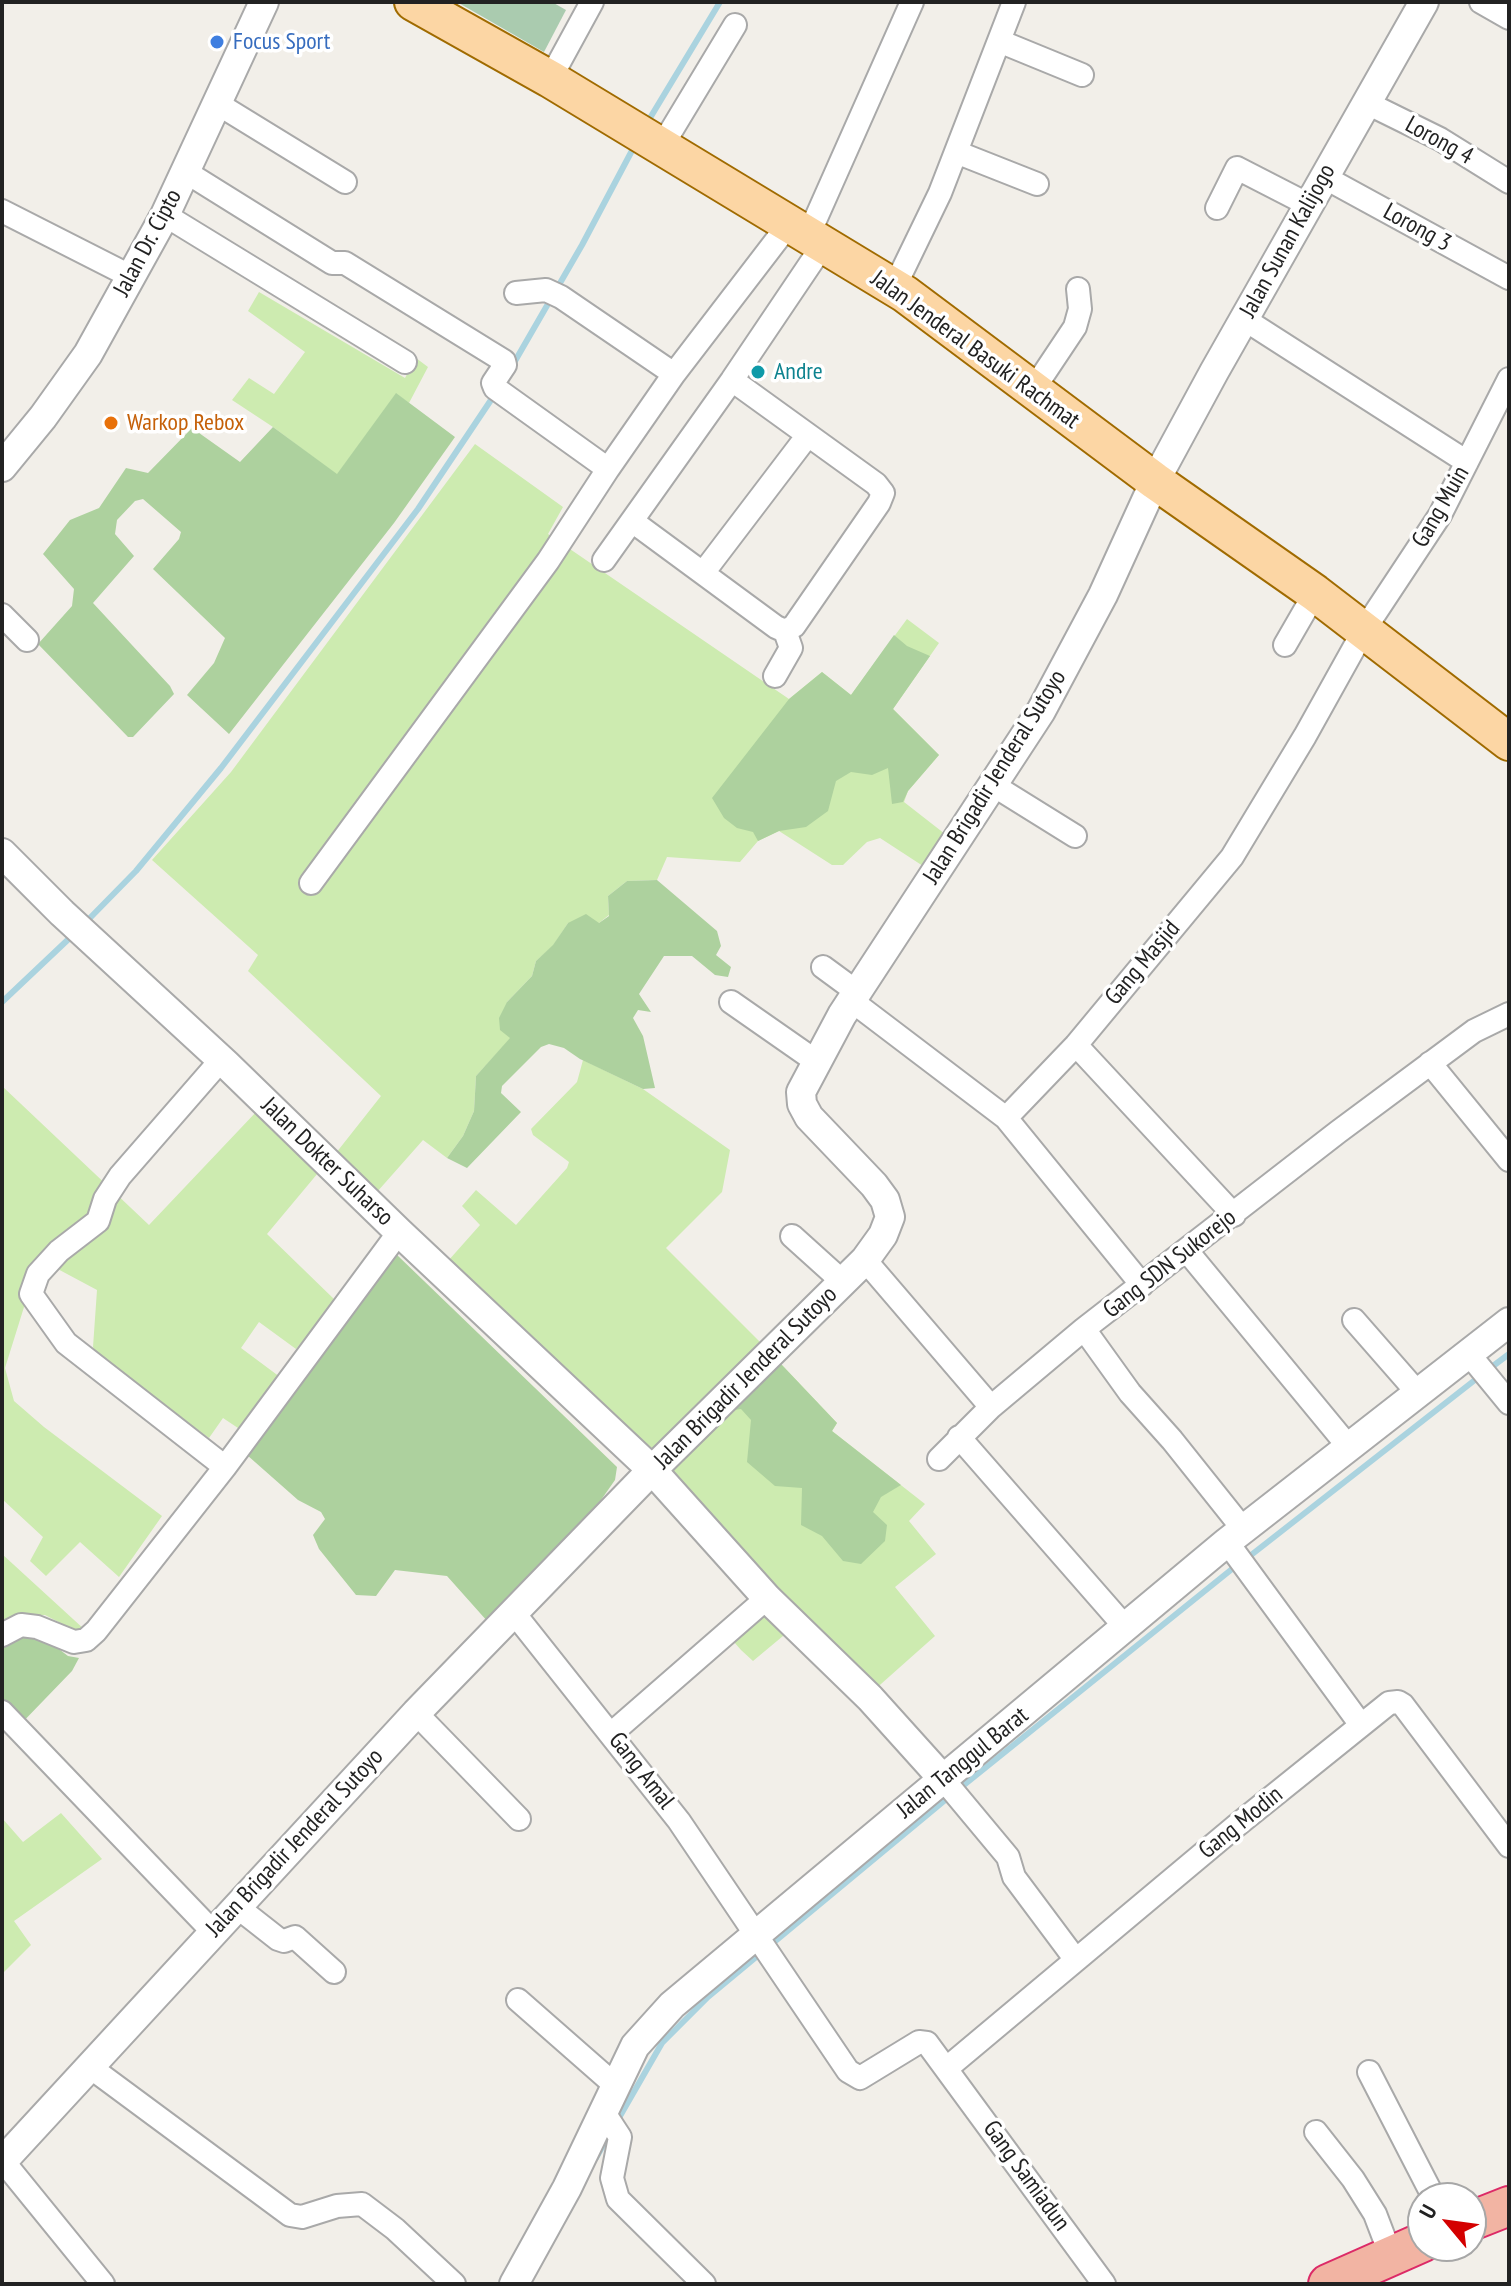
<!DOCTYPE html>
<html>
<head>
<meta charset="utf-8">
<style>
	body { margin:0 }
	#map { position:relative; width:1511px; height:2286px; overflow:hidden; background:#f2efe9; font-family:"PT Sans Narrow",sans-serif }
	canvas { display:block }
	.frame { position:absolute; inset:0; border:4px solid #222; pointer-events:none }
	.north { position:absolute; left:1407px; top:2182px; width:80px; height:80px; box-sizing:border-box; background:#fff; border:2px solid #a7a7a7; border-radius:50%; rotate:299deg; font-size:22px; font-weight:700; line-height:32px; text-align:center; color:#222 }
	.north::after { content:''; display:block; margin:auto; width:28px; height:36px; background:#d40000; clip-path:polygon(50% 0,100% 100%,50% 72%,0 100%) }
</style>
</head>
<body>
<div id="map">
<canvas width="1511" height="2286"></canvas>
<div class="frame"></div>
<div class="north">U</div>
</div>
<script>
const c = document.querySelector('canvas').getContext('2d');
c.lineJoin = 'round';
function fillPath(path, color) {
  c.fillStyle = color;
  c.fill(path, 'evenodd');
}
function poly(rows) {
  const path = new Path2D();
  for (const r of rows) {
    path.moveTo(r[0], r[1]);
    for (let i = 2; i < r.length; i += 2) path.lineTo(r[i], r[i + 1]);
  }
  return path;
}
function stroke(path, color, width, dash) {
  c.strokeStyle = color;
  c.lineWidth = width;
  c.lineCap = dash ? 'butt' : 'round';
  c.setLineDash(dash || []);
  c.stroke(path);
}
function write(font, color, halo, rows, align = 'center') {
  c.font = font + ' "PT Sans Narrow",sans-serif';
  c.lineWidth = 7;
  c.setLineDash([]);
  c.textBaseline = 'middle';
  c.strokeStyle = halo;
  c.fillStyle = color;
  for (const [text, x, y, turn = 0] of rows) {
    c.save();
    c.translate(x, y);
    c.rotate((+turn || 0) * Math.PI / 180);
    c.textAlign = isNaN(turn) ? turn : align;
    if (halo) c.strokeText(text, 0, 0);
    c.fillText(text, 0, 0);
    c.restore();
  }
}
fillPath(poly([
	[259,292,405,378,416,358,428,367,409,403,396,394,337,475,273,427,232,400,249,378,274,394,305,352,248,311],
	[475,444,563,507,548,534,789,699,822,672,851,695,907,619,939,643,893,709,939,755,908,791,904,802,945,834,923,866,880,838,867,842,843,865,832,865,779,831,758,841,740,862,667,857,657,880,627,881,608,896,609,915,599,923,568,923,553,946,536,961,532,976,507,1002,511,1038,476,1076,474,1111,463,1136,447,1158,423,1140,377,1192,336,1153,381,1096,248,971,258,955,152,860,231,772],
	[583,1060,643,1089,730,1150,722,1192,666,1248,763,1345,837,1423,832,1431,925,1504,909,1521,936,1554,895,1587,935,1636,872,1692,795,1626,753,1661,741,1650,727,1634,770,1596,645,1450,448,1261,480,1225,462,1206,476,1190,516,1225,567,1168,569,1162,533,1135,531,1129,577,1082],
	[2,1086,149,1225,257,1111,318,1173,267,1234,336,1301,296,1349,259,1322,241,1348,280,1377,241,1430,223,1418,209,1438,98,1357,93,1347,97,1290,39,1259,5,1368,14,1401,44,1427,162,1516,119,1577,80,1542,46,1576,30,1561,43,1537,2,1499],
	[2,1554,85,1630,72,1629,45,1615,25,1615,2,1623],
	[61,1813,102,1859,14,1921,31,1945,2,1974,2,1818,23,1842]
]), '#cdebb0');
fillPath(poly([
	[396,393,455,437,394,523,229,734,187,695,214,663,225,638,153,569,179,539,181,532,143,499,135,501,117,520,115,534,134,556,93,603,170,686,174,694,133,737,128,737,38,644,72,606,74,589,43,554,70,520,99,508,126,468,148,473,192,428,240,462,273,427,337,474],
	[894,635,907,646,930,656,893,709,939,755,908,791,903,802,892,804,888,768,872,775,851,772,836,781,828,811,806,827,779,831,758,841,753,832,737,828,724,818,712,798,789,699,822,672,851,695],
	[657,880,717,931,721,946,716,955,731,967,728,977,715,975,692,956,664,956,639,994,651,1012,638,1010,633,1018,643,1036,655,1088,643,1089,580,1059,564,1048,549,1044,541,1047,502,1086,501,1093,521,1112,467,1168,447,1158,463,1136,474,1111,476,1076,510,1038,500,1030,499,1018,507,1002,532,976,536,961,553,945,568,923,586,914,599,923,609,916,608,896,627,881],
	[396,1254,617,1467,615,1480,601,1500,488,1622,447,1576,395,1570,376,1596,356,1595,319,1549,313,1535,325,1519,321,1512,298,1500,247,1455,359,1299],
	[763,1345,837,1423,832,1431,901,1485,881,1497,873,1512,887,1525,885,1541,861,1564,843,1561,822,1536,801,1525,802,1488,775,1486,747,1462,751,1420,741,1409,728,1411],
	[29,1635,43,1637,68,1656,79,1658,72,1671,16,1729,2,1711,2,1646]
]), '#add19e');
fillPath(poly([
	[457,2,552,2,566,10,544,52]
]), '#aacbaf');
stroke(poly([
	[647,123,720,2],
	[511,368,582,245,636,143],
	[86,922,136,871,221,768,418,509,495,394],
	[2,1002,75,933],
	[1489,1369,1509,1354],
	[1246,1559,1480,1376],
	[959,1789,1237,1565],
	[616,2123,662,2043,708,1997,950,1796],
	[596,2158,610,2133]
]), '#aad3df', 6);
const minor = poly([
	[1481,2,1509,18],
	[999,41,1082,75],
	[550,79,592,2],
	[1367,103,1440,139,1509,182],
	[218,104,345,182],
	[662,146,735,25],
	[956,152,1037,184],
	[186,172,332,263,345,263,504,361,505,365,493,383,495,388,608,469,674,374,789,224],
	[1324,177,1509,278],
	[1217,208,1237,168,1309,205],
	[2,211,130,276],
	[165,215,405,362],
	[808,236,912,2],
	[894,288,940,193,1014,2],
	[516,293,546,290,561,297,674,374],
	[1244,319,1467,462],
	[1033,390,1075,327,1080,309,1078,289],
	[632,521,776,627,785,631,794,626,879,503,883,493,876,484,732,380],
	[604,560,732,380,823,245],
	[703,573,808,435],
	[2,615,27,640],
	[1285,645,1315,593],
	[775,676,791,648,785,631],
	[993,785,1075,836],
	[311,883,548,561,608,469],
	[823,967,857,992],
	[852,1001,1006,1118,1076,1045,1232,857,1305,736,1364,630,1440,515,1509,379],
	[731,1002,817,1062],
	[1076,1045,1234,1215],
	[221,1060,120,1176,105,1199,98,1221,59,1251,38,1274,31,1294,66,1343,225,1467],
	[1430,1063,1509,1160],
	[1006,1118,1142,1285],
	[792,1236,843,1282],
	[1187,1251,1348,1446],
	[865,1260,991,1407,1084,1329,1338,1132,1474,1031,1509,1014],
	[1354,1320,1417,1392],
	[1084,1329,1130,1393,1172,1440,1243,1529],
	[1468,1353,1509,1403],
	[959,1437,1126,1628],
	[939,1459,991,1407],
	[1227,1542,1361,1725],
	[514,1613,679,1821,848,2071,860,2078,919,2042,927,2043,1104,2284],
	[2,1635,21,1625,37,1627,74,1642,86,1640,96,1631,225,1467,399,1232],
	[2,1712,213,1932],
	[416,1713,519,1819],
	[612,1733,767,1598],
	[943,1779,1008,1857,1014,1877,1076,1960],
	[236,1906,278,1939,284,1941,295,1937,334,1972],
	[518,2000,616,2086],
	[90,2067,290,2215,302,2217,337,2206,362,2204,395,2229,454,2284],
	[947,2068,1236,1826,1389,1703,1398,1702,1403,1705,1509,1846],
	[1369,2072,1434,2198],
	[603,2111,620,2137,612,2178,618,2199,704,2284],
	[1316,2132,1353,2179,1375,2214,1391,2256],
	[3,2161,103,2284]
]);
const tertiary = poly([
	[2,467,43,417,88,354,165,215,264,2],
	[2,853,62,913,226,1064,399,1232,652,1470,767,1598,870,1698,943,1779],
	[2,2162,416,1713,652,1470,865,1260,883,1235,890,1217,885,1200,874,1185,809,1117,802,1104,801,1092,842,1015,1041,711,1103,595,1155,481,1214,372,1424,2],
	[514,2284,567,2188,635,2046,672,2005,1227,1542,1509,1322]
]);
const primary = poly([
	[413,2,550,79,905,294,1155,481,1315,593,1509,742]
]);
const trunk = poly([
	[1471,2221,1509,2206],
	[1328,2284,1423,2242]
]);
stroke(minor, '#a9a9a9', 26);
stroke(tertiary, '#a9a9a9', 32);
stroke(primary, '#a06b00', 40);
stroke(trunk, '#dc2a67', 42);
stroke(minor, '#fff', 22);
stroke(tertiary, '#fff', 28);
stroke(primary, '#fcd6a4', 36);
stroke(trunk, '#f2b4a3', 38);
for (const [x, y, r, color] of [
	[217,42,8,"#3f7fe0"],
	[758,372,8,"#0f9aa8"],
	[111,423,8,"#e8710a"]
]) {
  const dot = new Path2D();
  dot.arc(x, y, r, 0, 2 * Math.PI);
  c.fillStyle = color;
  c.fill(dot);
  stroke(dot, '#fff', 3);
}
write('24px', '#366cbe', '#fff', [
	["Focus Sport",233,42]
], 'left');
write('24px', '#222', '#fff', [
	["Lorong 4",1439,141,29],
	["Lorong 3",1417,228,29],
	["Jalan Sunan Kalijogo",1288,241,-61],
	["Jalan Dr. Cipto",148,243,-62],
	["Jalan Jenderal Basuki Rachmat",975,350,36],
	["Gang Muin",1441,507,-60],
	["Jalan Brigadir Jenderal Sutoyo",995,777,-58],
	["Gang Masjid",1143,963,-50],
	["Jalan Dokter Suharso",327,1162,44],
	["Gang SDN Sukorejo",1170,1264,-38],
	["Jalan Brigadir Jenderal Sutoyo",746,1378,-45],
	["Jalan Tanggul Barat",963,1763,-39],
	["Gang Amal",641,1771,52],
	["Gang Modin",1241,1823,-39],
	["Jalan Brigadir Jenderal Sutoyo",295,1843,-47],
	["Gang Samiadun",1026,2176,54]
]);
write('24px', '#0d838f', '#fff', [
	["Andre",774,372]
], 'left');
write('24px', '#c56008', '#fff', [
	["Warkop Rebox",127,423]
], 'left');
</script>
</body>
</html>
